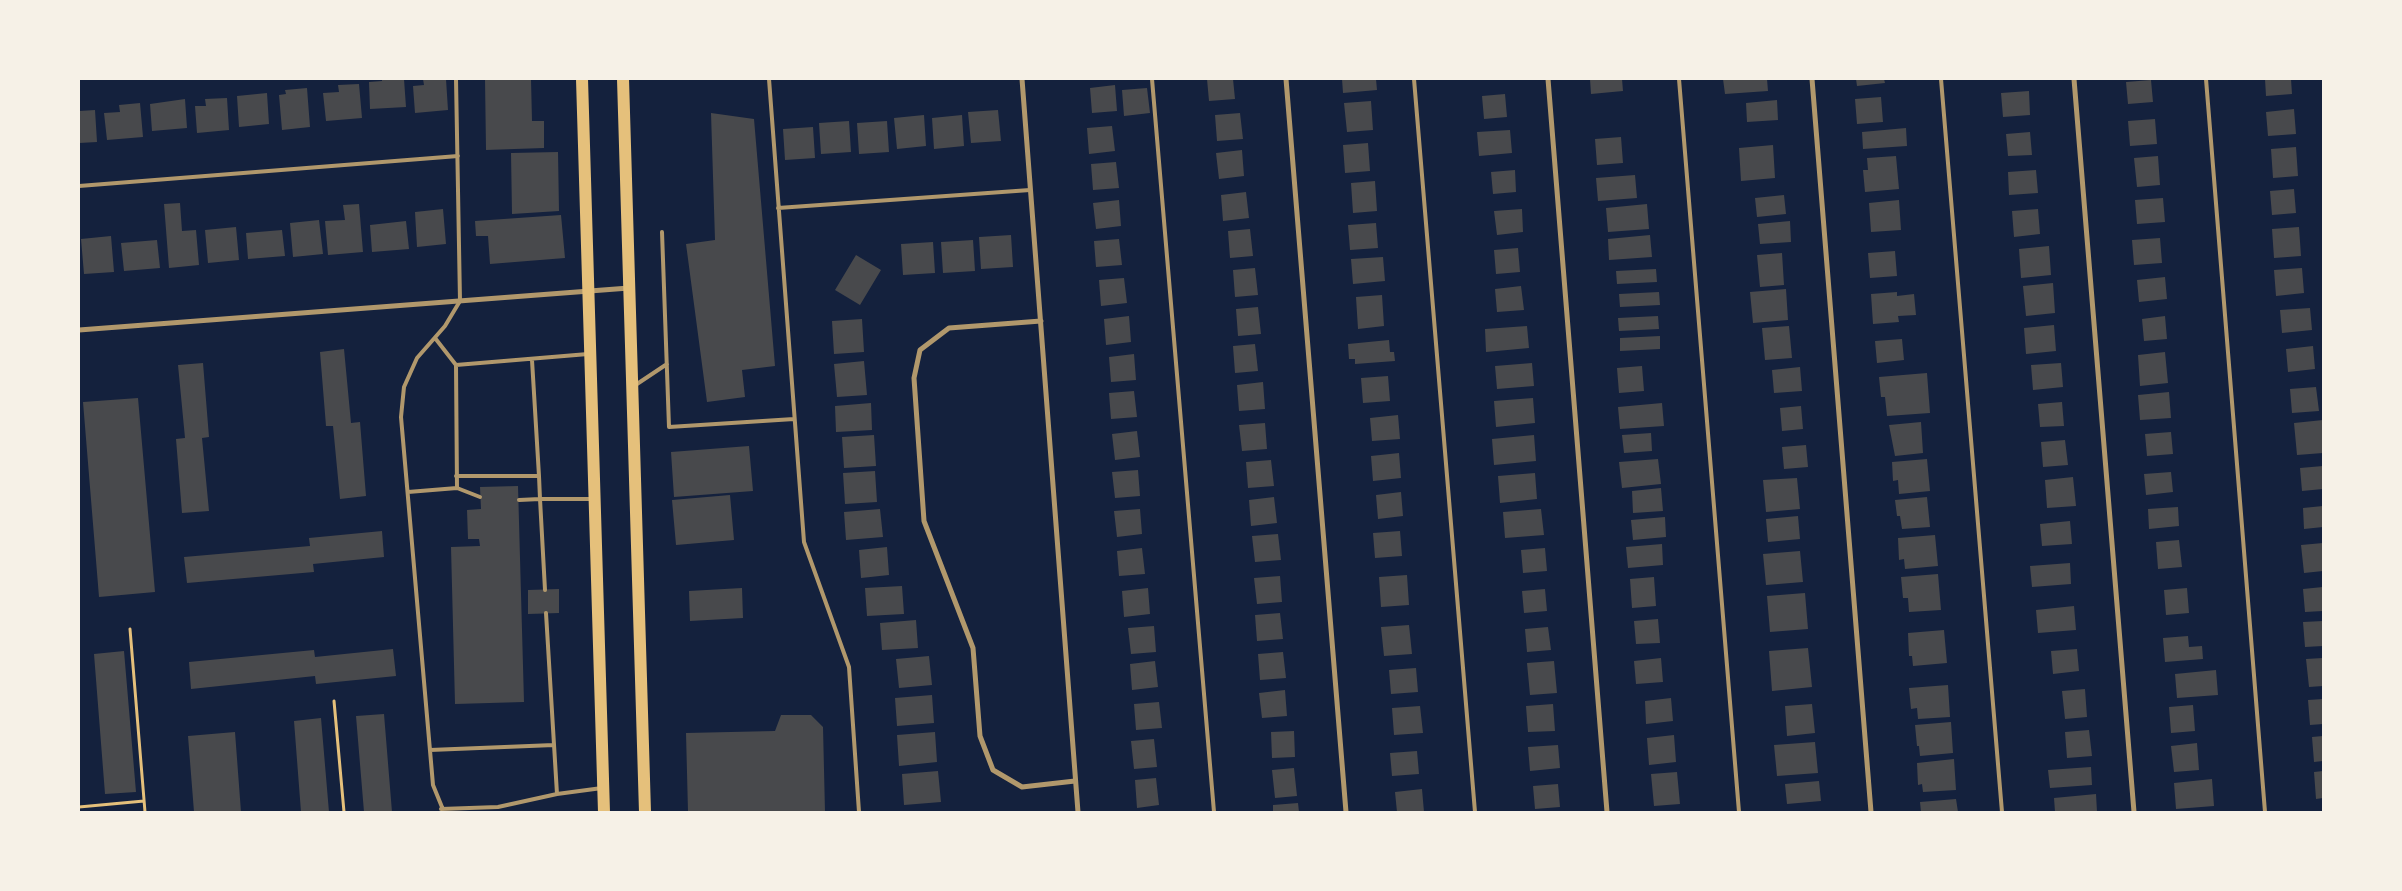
<!DOCTYPE html>
<html>
<head>
<meta charset="utf-8">
<style>
	body { margin:0 }
	#map { position:relative; width:2402px; height:891px; overflow:hidden; background:#14213d; font-family:Rubik,sans-serif }
	canvas { display:block }
	.frame { position:absolute; inset:0; border:80px solid #f6f1e7; pointer-events:none }
</style>
</head>
<body>
<div id="map">
<canvas width="2402" height="891"></canvas>
<div class="frame"></div>
</div>
<script>
const c = document.querySelector('canvas').getContext('2d');
c.lineJoin = 'round';
function fillPath(path, color) {
  c.fillStyle = color;
  c.fill(path, 'evenodd');
}
function poly(rows) {
  const path = new Path2D();
  for (const r of rows) {
    path.moveTo(r[0], r[1]);
    for (let i = 2; i < r.length; i += 2) path.lineTo(r[i], r[i + 1]);
  }
  return path;
}
function stroke(path, color, width, dash) {
  c.strokeStyle = color;
  c.lineWidth = width;
  c.lineCap = dash ? 'butt' : 'round';
  c.setLineDash(dash || []);
  c.stroke(path);
}
fillPath(poly([
	[382,79,404,79,406,107,370,109,369,82,382,81],
	[423,79,446,79,448,110,415,113,413,86,424,85],
	[485,79,531,79,532,121,544,121,544,148,486,150],
	[1207,79,1233,79,1235,99,1209,101],
	[1342,79,1376,79,1377,90,1343,93],
	[1590,79,1622,79,1623,91,1591,94],
	[1723,79,1767,79,1768,91,1725,94],
	[1856,79,1884,79,1885,83,1857,86],
	[2265,79,2291,79,2292,94,2266,96],
	[2151,80,2153,102,2128,104,2126,82],
	[359,84,362,118,326,121,323,93,339,92,338,85],
	[1115,85,1117,111,1092,113,1090,88],
	[307,88,310,127,282,130,279,95,286,94,285,90],
	[1147,88,1150,113,1124,116,1122,90],
	[2029,91,2030,115,2003,117,2001,93],
	[267,93,269,124,239,127,237,96],
	[1505,94,1507,117,1484,119,1482,96],
	[1881,97,1883,122,1857,124,1855,99],
	[227,98,229,130,197,133,195,106,206,106,205,99],
	[185,99,187,128,152,131,150,104],
	[1777,100,1778,120,1747,122,1746,103],
	[1371,101,1373,130,1347,132,1344,103],
	[140,103,143,137,107,140,104,113,120,112,119,105],
	[2294,109,2296,134,2268,136,2266,112],
	[95,110,97,142,79,143,79,111],
	[998,110,1001,141,971,143,968,112],
	[711,113,754,119,775,366,742,370,745,397,707,402,686,244,715,240],
	[1240,113,1243,139,1217,141,1215,115],
	[924,115,926,146,897,149,894,118],
	[962,115,964,146,934,149,932,118],
	[2155,119,2157,144,2130,146,2128,121],
	[849,121,851,152,821,154,819,123],
	[887,121,889,152,859,154,857,123],
	[1112,126,1115,151,1089,154,1087,128],
	[813,127,815,158,785,160,783,129],
	[1906,128,1907,146,1863,149,1862,132],
	[1510,130,1512,153,1479,156,1477,132],
	[2030,132,2032,155,2008,156,2006,134],
	[1621,137,1623,163,1597,165,1595,139],
	[1368,143,1370,171,1345,173,1343,145],
	[1773,145,1775,178,1741,181,1739,148],
	[2296,147,2298,176,2273,178,2271,149],
	[1242,150,1244,176,1219,179,1216,153],
	[558,152,559,211,512,214,511,153],
	[1896,156,1899,189,1865,192,1863,170,1868,170,1867,158],
	[2158,156,2160,185,2137,187,2134,158],
	[1116,162,1119,188,1093,190,1091,164],
	[1515,170,1516,192,1493,194,1491,172],
	[2036,170,2038,193,2009,195,2008,172],
	[1635,175,1637,198,1598,201,1596,178],
	[1375,181,1377,211,1353,213,1351,183],
	[2294,189,2296,213,2272,215,2270,191],
	[1246,192,1249,218,1223,221,1221,195],
	[1784,195,1786,214,1757,217,1755,198],
	[2163,198,2165,222,2137,224,2135,200],
	[1119,200,1121,226,1096,229,1093,203],
	[1899,200,1901,230,1871,232,1869,203],
	[180,203,182,231,196,230,199,265,169,268,164,204],
	[359,204,363,252,328,255,325,221,345,220,343,205],
	[1647,204,1649,229,1608,232,1606,208],
	[443,209,446,244,417,247,415,212],
	[1522,209,1523,232,1497,235,1494,211],
	[2038,209,2040,234,2014,237,2012,211],
	[561,215,565,258,490,264,488,236,476,236,475,221],
	[319,220,323,254,293,257,290,223],
	[406,221,409,249,372,252,370,225],
	[1790,221,1791,242,1760,244,1758,224],
	[1376,223,1378,248,1350,250,1348,225],
	[236,227,239,260,208,263,205,230],
	[2299,227,2301,256,2274,258,2272,229],
	[1250,229,1253,256,1230,258,1228,231],
	[282,230,285,256,248,259,246,233],
	[1011,235,1013,267,981,269,979,237],
	[1650,235,1652,257,1609,260,1608,239],
	[111,236,114,272,84,274,81,239],
	[2160,238,2162,263,2134,265,2132,240],
	[1119,239,1122,265,1096,267,1094,241],
	[157,240,160,268,124,271,121,243],
	[973,240,975,271,943,273,941,242],
	[933,242,935,273,903,275,901,244],
	[2049,246,2051,275,2021,278,2019,249],
	[1518,248,1520,272,1496,274,1494,250],
	[1895,251,1897,276,1870,278,1868,253],
	[1782,253,1784,285,1760,287,1757,255],
	[856,255,881,270,860,305,835,290],
	[1383,257,1385,281,1353,284,1351,259],
	[1255,268,1258,295,1235,297,1233,270],
	[2302,268,2304,293,2276,296,2274,270],
	[1656,269,1657,282,1617,284,1616,271],
	[2165,277,2167,299,2139,302,2137,280],
	[1124,278,1127,303,1101,306,1099,280],
	[2053,283,2055,313,2026,316,2023,286],
	[1521,286,1524,310,1497,312,1495,289],
	[1786,289,1788,320,1753,323,1750,292],
	[1659,292,1660,305,1620,307,1619,294],
	[1897,292,1897,296,1914,294,1916,315,1898,316,1899,322,1873,324,1871,294],
	[1382,295,1384,326,1358,329,1356,297],
	[1258,307,1261,334,1238,336,1236,309],
	[2310,308,2312,330,2282,333,2280,310],
	[1129,316,1131,342,1106,345,1104,319],
	[1658,316,1659,329,1619,331,1618,318],
	[2165,316,2167,339,2144,341,2142,319],
	[862,319,864,352,834,354,832,321],
	[2054,325,2056,351,2026,354,2024,328],
	[1527,326,1529,348,1486,352,1485,329],
	[1789,326,1792,358,1765,360,1762,328],
	[1660,336,1660,349,1620,351,1620,338],
	[1902,339,1904,360,1877,363,1875,341],
	[1389,340,1390,352,1394,352,1395,361,1355,364,1355,359,1349,359,1348,344],
	[1255,344,1258,371,1235,373,1233,346],
	[2313,346,2315,369,2288,372,2286,349],
	[344,349,351,423,360,422,366,496,340,499,333,426,326,426,320,352],
	[2165,352,2168,383,2140,386,2138,355],
	[1134,354,1136,380,1111,382,1109,357],
	[864,361,867,395,837,397,834,364],
	[203,363,209,437,202,438,209,511,182,513,176,439,185,438,178,365],
	[1532,363,1534,386,1497,389,1495,366],
	[2061,363,2063,387,2033,390,2031,365],
	[1642,366,1644,391,1619,393,1617,368],
	[1800,367,1802,391,1774,393,1772,370],
	[1927,373,1930,413,1887,416,1885,397,1881,397,1879,377],
	[1388,376,1390,401,1363,403,1361,378],
	[1263,382,1265,409,1239,411,1237,385],
	[2316,387,2319,411,2292,413,2290,389],
	[1134,391,1137,417,1111,419,1109,393],
	[2169,392,2171,418,2140,420,2138,395],
	[138,398,155,592,99,597,83,402],
	[1533,398,1535,423,1496,427,1494,401],
	[2062,402,2064,426,2040,427,2038,404],
	[871,403,872,430,836,432,835,406],
	[1662,403,1664,426,1620,429,1618,407],
	[1801,406,1803,429,1782,431,1780,408],
	[1398,415,1400,439,1372,441,1370,418],
	[2323,420,2323,453,2297,455,2294,423],
	[1921,422,1923,453,1895,456,1889,425],
	[1265,423,1267,449,1242,451,1239,425],
	[1137,431,1140,457,1115,460,1112,434],
	[2171,432,2173,454,2147,456,2145,434],
	[1651,433,1652,451,1624,453,1622,435],
	[874,435,876,466,844,468,842,437],
	[1534,435,1536,461,1494,465,1492,439],
	[2065,440,2068,465,2043,467,2041,442],
	[1806,445,1808,467,1784,469,1782,447],
	[749,446,753,491,674,497,671,452],
	[1399,453,1401,478,1373,481,1371,456],
	[1658,459,1661,484,1622,488,1619,462],
	[1927,459,1930,491,1899,494,1898,480,1893,481,1892,462],
	[1271,460,1274,486,1248,488,1246,462],
	[2323,466,2323,489,2302,491,2300,468],
	[1138,470,1140,496,1115,498,1112,472],
	[875,471,877,502,845,504,843,473],
	[2171,472,2173,492,2146,495,2144,474],
	[1535,473,1537,499,1500,503,1498,476],
	[2073,477,2076,506,2047,508,2045,480],
	[1797,478,1800,509,1766,512,1763,480],
	[518,486,524,702,455,704,451,547,480,546,479,539,468,539,467,510,481,509,480,487],
	[1661,488,1663,511,1633,513,1632,491],
	[1401,492,1403,516,1378,519,1376,495],
	[730,495,734,540,676,545,672,500],
	[1274,497,1277,523,1251,526,1249,500],
	[1927,497,1930,527,1902,529,1900,516,1897,516,1895,500],
	[2323,506,2323,527,2304,529,2303,508],
	[2178,507,2179,526,2149,529,2148,509],
	[880,509,883,537,846,540,844,512],
	[1140,509,1142,534,1117,537,1114,511],
	[1541,509,1544,535,1505,538,1503,512],
	[1798,516,1800,539,1768,542,1766,519],
	[1665,517,1666,537,1633,540,1631,520],
	[2070,521,2072,544,2042,546,2040,524],
	[382,531,384,557,313,564,314,572,187,583,184,557,310,546,309,538],
	[1400,531,1402,556,1375,558,1373,533],
	[1278,534,1281,560,1255,562,1252,536],
	[1935,535,1938,566,1905,569,1904,559,1899,560,1898,538],
	[2179,540,2182,567,2158,569,2156,542],
	[2323,543,2323,571,2304,573,2301,545],
	[1662,544,1663,565,1628,568,1626,547],
	[887,547,889,575,861,578,859,550],
	[1142,548,1145,574,1119,576,1117,551],
	[1545,548,1547,571,1523,573,1521,550],
	[1800,551,1803,582,1766,585,1763,554],
	[2070,563,2071,584,2032,587,2030,566],
	[1938,574,1941,610,1909,612,1908,598,1903,598,1901,577],
	[1407,575,1409,605,1381,607,1379,577],
	[1280,576,1282,602,1257,604,1254,578],
	[1654,577,1656,606,1632,608,1630,579],
	[902,586,904,614,867,616,865,588],
	[2323,587,2323,611,2305,612,2303,589],
	[742,588,743,618,690,621,689,591],
	[1148,588,1150,614,1124,617,1122,591],
	[2187,588,2189,613,2166,615,2164,590],
	[559,589,559,613,528,614,528,590],
	[1545,589,1547,611,1524,613,1522,591],
	[1805,593,1808,629,1770,632,1767,596],
	[2074,606,2076,630,2038,633,2036,610],
	[1280,613,1283,639,1257,641,1255,615],
	[1658,619,1660,643,1636,644,1634,621],
	[916,620,918,648,882,650,880,623],
	[2323,621,2323,646,2305,647,2303,622],
	[1409,625,1412,654,1384,656,1381,627],
	[1154,626,1156,652,1131,654,1128,628],
	[1548,627,1551,650,1527,652,1525,629],
	[1944,630,1947,663,1913,666,1912,656,1909,656,1908,633],
	[2188,636,2189,647,2202,646,2203,659,2165,662,2163,638],
	[1808,648,1812,687,1772,691,1769,651],
	[393,649,396,676,316,684,315,676,191,689,189,662,314,650,315,657],
	[2077,649,2079,671,2053,674,2051,651],
	[124,651,136,792,105,794,94,654],
	[1283,652,1286,678,1260,680,1258,654],
	[929,656,932,685,899,688,896,659],
	[1661,658,1663,682,1636,684,1634,661],
	[2323,658,2323,686,2309,687,2306,659],
	[1155,661,1158,687,1132,690,1130,664],
	[1554,661,1557,693,1530,695,1527,663],
	[1416,668,1418,692,1391,694,1389,670],
	[2216,670,2218,695,2177,698,2175,674],
	[1948,685,1950,717,1918,719,1917,708,1911,709,1909,688],
	[2085,689,2087,717,2065,719,2062,691],
	[1285,690,1287,716,1262,718,1259,693],
	[932,695,934,723,897,726,895,698],
	[1671,698,1673,721,1646,724,1645,701],
	[2323,699,2323,724,2310,725,2308,700],
	[1159,702,1162,728,1136,730,1134,704],
	[1553,704,1555,731,1528,732,1526,706],
	[1812,704,1815,733,1787,736,1785,706],
	[2193,705,2195,731,2171,733,2169,707],
	[1420,706,1423,733,1394,735,1392,708],
	[384,714,392,812,364,812,356,716],
	[781,715,811,715,823,727,825,812,688,812,686,733,775,731],
	[321,718,329,812,301,812,294,721],
	[1951,722,1953,753,1920,756,1919,746,1917,746,1915,725],
	[2089,730,2092,756,2067,758,2065,732],
	[1294,731,1295,757,1272,758,1271,732],
	[235,732,241,812,194,812,188,736],
	[935,732,937,762,899,766,897,735],
	[1674,735,1676,762,1649,765,1647,738],
	[2323,736,2323,761,2314,762,2312,737],
	[1154,739,1157,767,1134,769,1131,741],
	[1815,742,1818,773,1777,776,1774,745],
	[2197,743,2199,770,2174,772,2171,746],
	[1558,745,1560,768,1530,771,1528,747],
	[1417,751,1419,774,1392,776,1390,753],
	[1954,759,1956,790,1923,792,1922,784,1918,785,1917,763],
	[2091,767,2092,785,2050,788,2048,770],
	[1294,768,1297,796,1275,798,1272,770],
	[938,771,941,802,904,805,902,774],
	[2323,771,2323,798,2316,799,2314,772],
	[1677,772,1680,804,1654,806,1651,774],
	[1156,778,1159,805,1137,808,1135,780],
	[2212,779,2214,806,2176,809,2174,783],
	[1819,781,1821,801,1787,804,1785,784],
	[1558,784,1560,807,1535,809,1533,786],
	[1422,789,1424,812,1397,812,1395,792],
	[2096,794,2097,812,2055,812,2054,798],
	[1956,799,1958,812,1921,812,1920,802],
	[1298,803,1299,812,1273,812,1273,805]
]), '#48494c');
stroke(poly([
	[130,629,145,812],
	[334,701,344,812],
	[79,807,144,801]
]), '#e5c07b', 3);
stroke(poly([
	[769,79,804,542,849,667,859,812],
	[1152,79,1214,812],
	[1414,79,1475,812],
	[1679,79,1739,812],
	[1941,79,2002,812],
	[2206,79,2265,812],
	[79,186,458,156],
	[778,208,1030,190],
	[662,232,669,427,794,419],
	[435,338,456,365],
	[532,360,539,476],
	[634,386,667,364],
	[456,476,539,476,540,499,592,499],
	[457,488,480,497],
	[408,492,457,488,456,365,588,354],
	[519,500,540,499,545,590],
	[546,613,557,794,602,788],
	[430,750,554,745],
	[441,809,498,807,557,794],
	[444,812,433,785,401,417,404,387,417,358,445,326,460,301,456,79]
]), '#b1986c', 4);
stroke(poly([
	[1022,79,1078,812],
	[1286,79,1346,812],
	[1548,79,1607,812],
	[1812,79,1871,812],
	[2074,79,2134,812],
	[1041,321,949,328,920,350,914,378,924,521,973,648,980,736,993,770,1022,787,1075,781],
	[79,330,629,288]
]), '#b1986c', 5);
stroke(poly([
	[582,79,604,812],
	[623,79,645,812]
]), '#e5c07b', 12);
</script>
</body>
</html>
